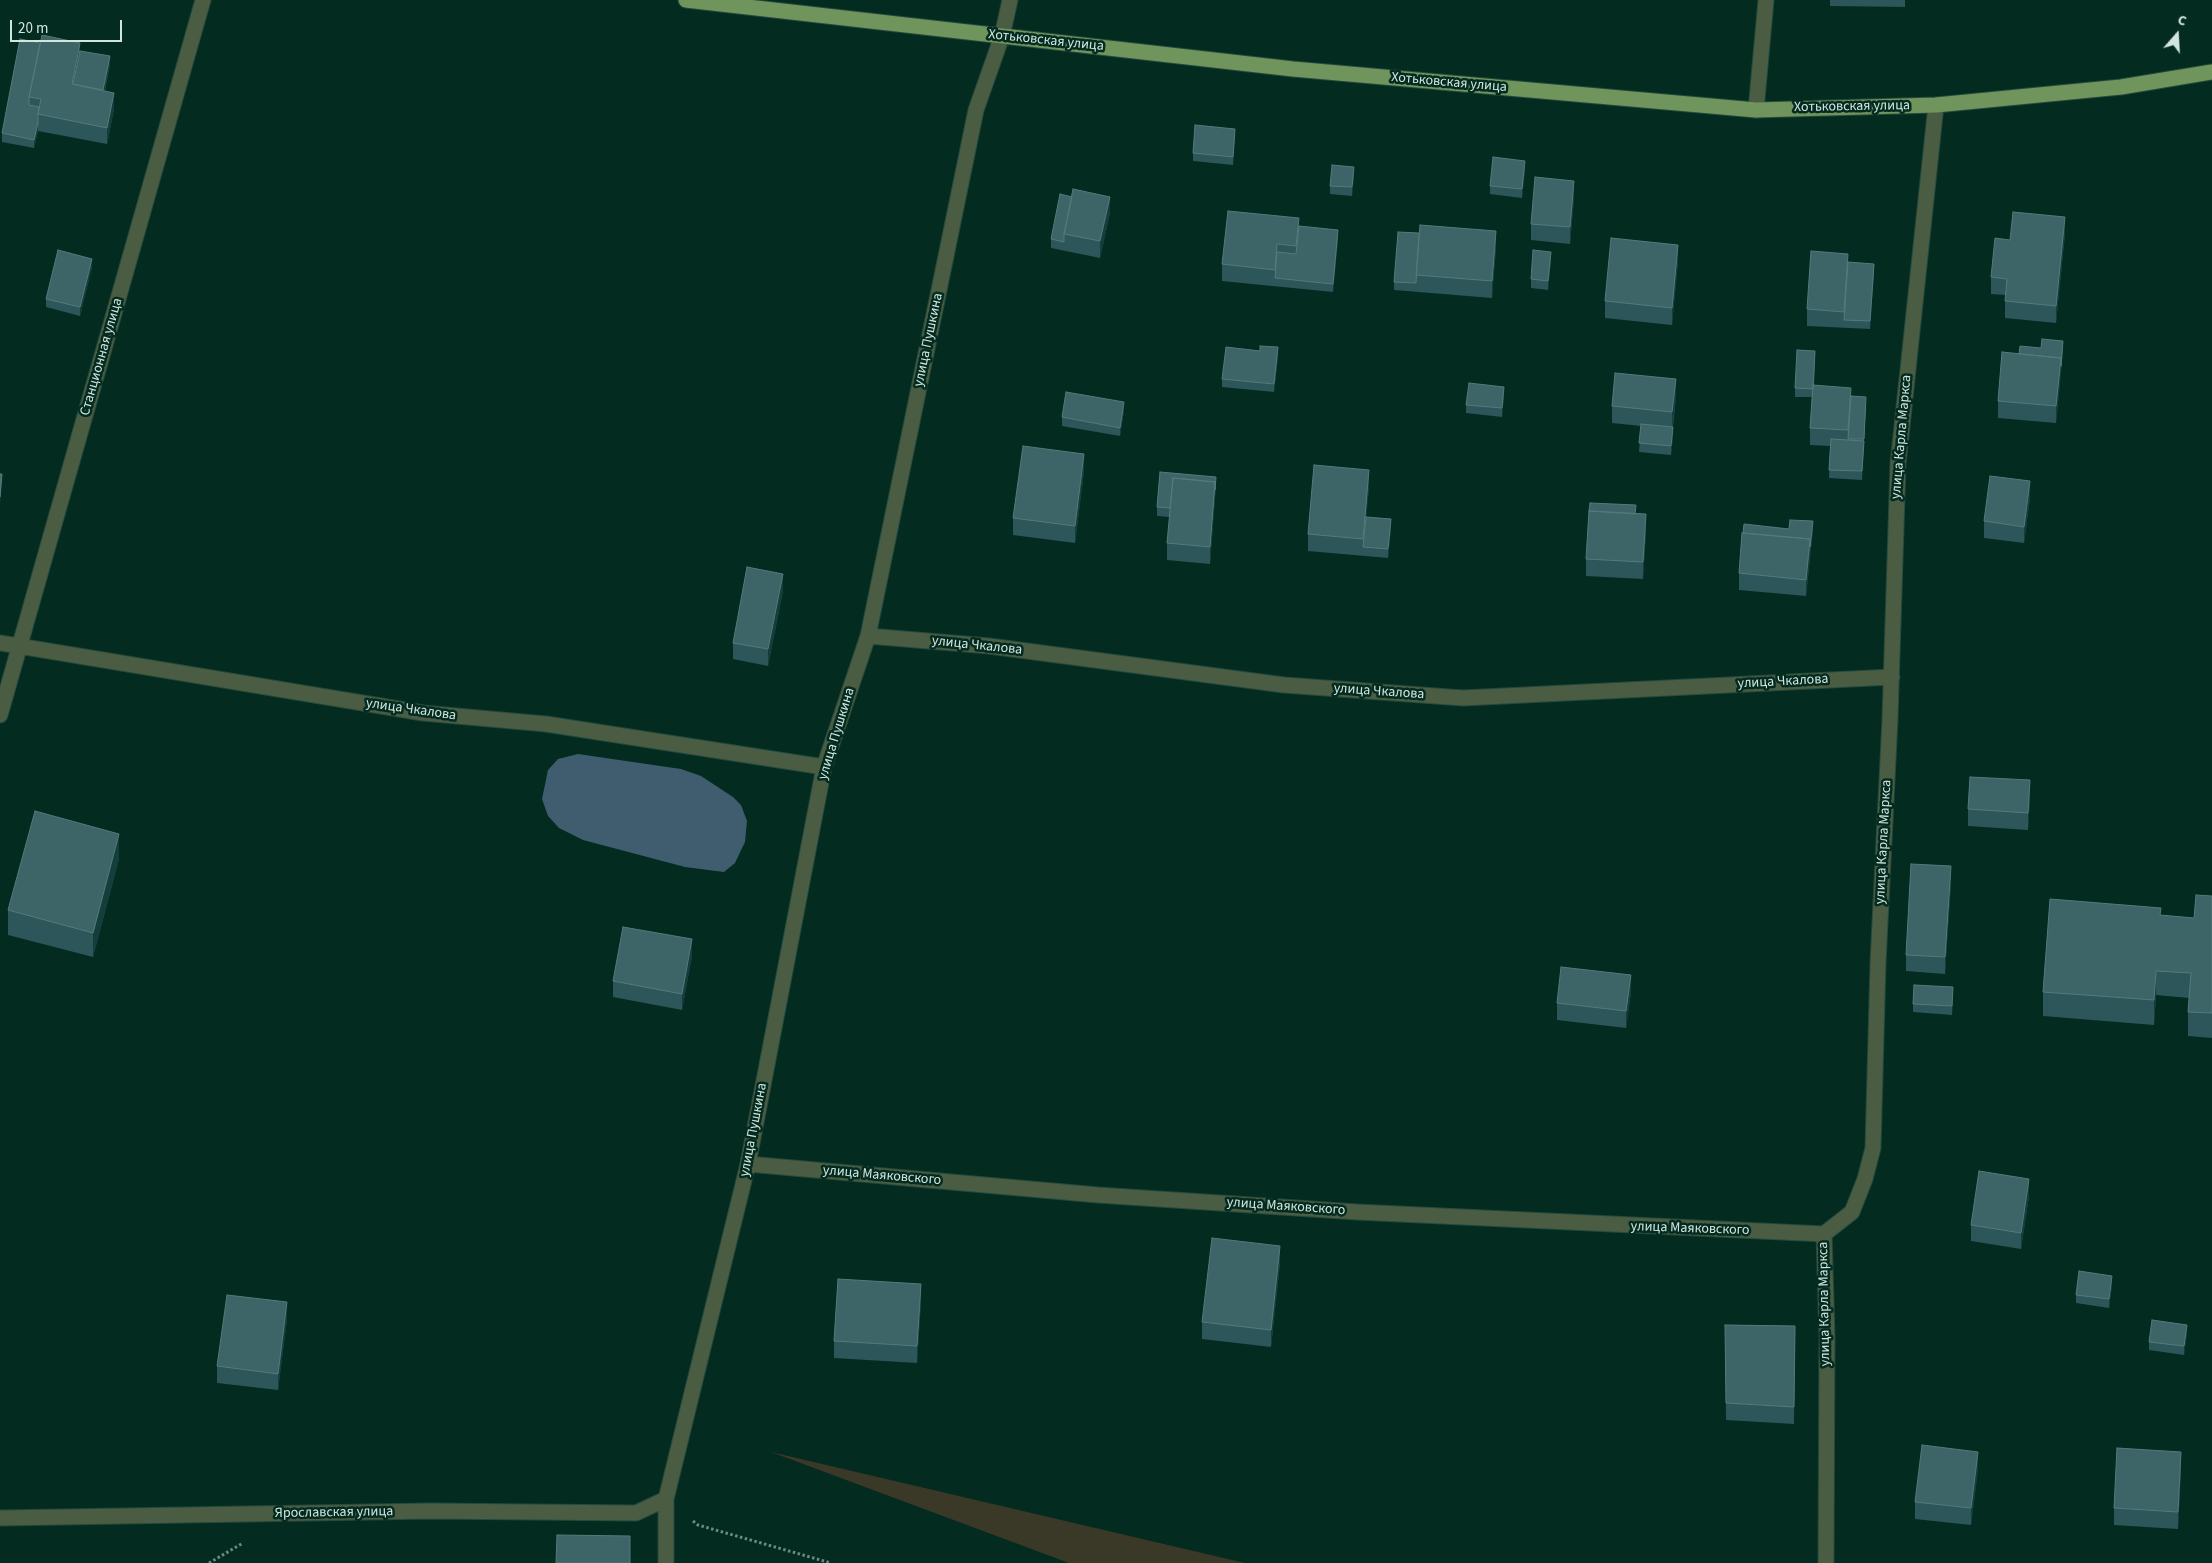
<!DOCTYPE html>
<html>
<head>
<meta charset="utf-8">
<style>
	body { margin:0 }
	#map { position:relative; width:2212px; height:1563px; overflow:hidden; background:#032b20; font-family:"Source Sans 3",sans-serif }
	canvas { display:block }
	.north { position:absolute; left:2152px; top:10px; width:50px; height:50px; -webkit-text-stroke:4px #032b20; paint-order:stroke; rotate:19deg; font-size:14px; font-weight:700; line-height:20px; text-align:center; color:#d2e6de }
	.north::after { content:''; display:block; margin:auto; width:18px; height:22px; background:#d2e6de; clip-path:polygon(50% 0,100% 100%,50% 72%,0 100%) }
	.scale { position:absolute; left:10px; top:20px; width:112px; height:22px; box-sizing:border-box; border:2px solid #d2e6de; border-top:0; padding-left:6px; font-size:15px; line-height:18px; white-space:nowrap; color:#d2e6de; -webkit-text-stroke:4px #032b20; paint-order:stroke }
</style>
</head>
<body>
<div id="map">
<canvas width="2212" height="1563"></canvas>
<div class="north">С</div>
<div class="scale">20 m</div>
</div>
<script>
const c = document.querySelector('canvas').getContext('2d');
c.lineJoin = 'round';
function fillPath(path, color) {
  c.fillStyle = color;
  c.fill(path, 'evenodd');
}
function poly(rows) {
  const path = new Path2D();
  for (const r of rows) {
    path.moveTo(r[0], r[1]);
    for (let i = 2; i < r.length; i += 2) path.lineTo(r[i], r[i + 1]);
  }
  return path;
}
function stroke(path, color, width, dash) {
  c.strokeStyle = color;
  c.lineWidth = width;
  c.lineCap = dash ? 'butt' : 'round';
  c.setLineDash(dash || []);
  c.stroke(path);
}
function write(font, color, halo, rows, align = 'center') {
  c.font = font + ' "Source Sans 3",sans-serif';
  c.lineWidth = 5;
  c.setLineDash([]);
  c.textBaseline = 'middle';
  c.strokeStyle = halo;
  c.fillStyle = color;
  for (const [text, x, y, turn = 0] of rows) {
    c.save();
    c.translate(x, y);
    c.rotate((+turn || 0) * Math.PI / 180);
    c.textAlign = isNaN(turn) ? turn : align;
    if (halo) c.strokeText(text, 0, 0);
    c.fillText(text, 0, 0);
    c.restore();
  }
}
fillPath(poly([
	[771,1452,1245,1563,1069,1563]
]), '#3a3826');
fillPath(poly([
	[578,754,681,769,701,776,733,797,741,805,747,821,745,842,735,863,724,872,685,867,583,840,559,828,548,816,542,799,548,770,558,759]
]), '#3f5d6f');
const minor = poly([
	[1756,110,1766,0],
	[868,636,989,646,1284,685,1463,698,1892,677],
	[0,643,423,713,546,724,824,767],
	[0,715,203,0],
	[748,1164,1098,1195,1357,1212,1824,1234],
	[0,1518,431,1511,636,1513,666,1499],
	[666,1562,666,1499,748,1164,824,767,868,636,976,110,1002,36,1010,0],
	[1826,1563,1827,1337,1824,1234,1852,1212,1865,1179,1873,1148,1878,963,1890,719,1898,464,1936,105]
]);
const major = poly([
	[686,0,1293,69,1756,110,1936,105,2121,87,2212,72]
]);
stroke(minor, '#24493e', 17);
stroke(major, '#24493e', 17);
stroke(poly([
	[693,1521,698,1525,831,1563],
	[209,1563,243,1543]
]), '#6e8b82', 3, [2.5, 2.5]);
stroke(minor, '#4a5c42', 15);
stroke(major, '#6f945c', 15);
fillPath(poly([
	[1830,0,1905,0,1905,7,1830,6],
	[20,39,80,51,110,65,105,91,114,109,107,144,38,131,34,148,2,142,2,133],
	[1235,137,1233,165,1193,161,1193,153],
	[1525,169,1522,198,1490,194,1490,186],
	[1354,175,1352,196,1330,194,1330,186],
	[1574,198,1570,244,1531,240,1531,224],
	[1110,213,1100,258,1051,248,1051,239],
	[1299,226,1338,239,1333,292,1222,281,1222,264],
	[2065,234,2056,323,2005,318,2005,295,1991,294,1991,277,2010,240],
	[1496,247,1492,298,1394,290,1394,282],
	[1551,260,1548,290,1531,288,1531,279],
	[1678,261,1672,325,1605,318,1605,301],
	[1848,262,1874,272,1870,329,1807,326,1807,309],
	[92,267,80,316,46,307,46,299],
	[2041,348,2063,349,2056,423,1998,418,1998,401,2019,354],
	[1278,356,1274,392,1222,387,1222,379],
	[1815,360,1814,385,1851,396,1866,405,1862,480,1829,478,1830,446,1810,445,1810,428,1812,397,1795,397,1795,388],
	[1504,395,1502,417,1466,413,1466,405],
	[1676,396,1673,427,1673,436,1671,455,1639,452,1641,426,1612,423,1612,406],
	[1124,411,1120,436,1062,426,1062,417],
	[1084,471,1075,543,1013,535,1013,518],
	[1216,485,1210,564,1167,560,1167,543,1170,517,1157,516,1157,507],
	[1369,487,1366,517,1391,528,1388,558,1308,551,1308,534],
	[2030,498,2024,543,1984,538,1984,521],
	[1636,514,1646,531,1643,579,1586,576,1586,559],
	[1789,529,1813,530,1806,596,1739,590,1739,573],
	[783,591,768,666,733,659,733,643],
	[2030,797,2028,830,1968,826,1968,809],
	[119,859,93,957,8,935,8,910],
	[1951,883,1945,974,1906,971,1906,955],
	[2212,896,2212,1038,2188,1036,2188,1012,2189,998,2156,995,2154,1025,2043,1016,2043,992,2161,915,2194,918],
	[692,956,682,1010,613,997,613,981],
	[1631,992,1626,1028,1557,1020,1557,1003],
	[1953,996,1952,1015,1913,1012,1913,1004],
	[2029,1196,2021,1249,1971,1241,1971,1225],
	[1280,1263,1271,1347,1202,1339,1202,1322],
	[2112,1285,2109,1308,2076,1303,2076,1295],
	[921,1301,917,1363,834,1358,834,1341],
	[287,1319,278,1390,217,1383,217,1366],
	[1725,1325,1795,1326,1794,1424,1726,1420],
	[2187,1333,2184,1355,2149,1350,2149,1342],
	[2181,1468,2178,1529,2114,1525,2114,1508],
	[1978,1469,1971,1525,1915,1519,1915,1502]
]), '#2c5659');
fillPath(poly([
	[80,43,80,59,73,92,72,84],
	[110,56,110,65,101,107,101,98],
	[114,93,114,109,107,144,107,128],
	[38,123,38,131,34,148,34,140],
	[1235,129,1235,137,1233,165,1233,157],
	[1525,161,1525,169,1522,198,1522,189],
	[1354,167,1354,175,1352,196,1352,187],
	[1574,181,1574,198,1570,244,1570,227],
	[1110,197,1110,213,1100,258,1100,241],
	[2065,217,2065,234,2056,323,2056,306],
	[1338,230,1338,239,1333,292,1333,284],
	[1496,231,1496,247,1492,298,1492,281],
	[1678,245,1678,261,1672,325,1672,308],
	[1551,252,1551,260,1548,290,1548,281],
	[92,259,92,267,80,316,80,307],
	[1874,264,1874,272,1870,329,1870,321],
	[2063,341,2063,349,2061,375,2061,366],
	[1278,347,1278,356,1274,392,1274,384],
	[2061,358,2061,375,2056,423,2056,406],
	[1676,379,1676,396,1672,429,1672,412],
	[1504,387,1504,395,1502,417,1502,408],
	[1124,402,1124,411,1120,436,1120,428],
	[1673,427,1673,436,1671,455,1671,446],
	[1084,454,1084,471,1075,543,1075,526],
	[1369,470,1369,487,1364,547,1363,547],
	[2,474,2,483,0,505,0,497],
	[1216,477,1215,499,1210,564,1210,547],
	[2030,481,2030,498,2024,543,2024,527],
	[1646,514,1646,531,1643,579,1643,562],
	[1391,519,1391,528,1388,558,1388,549],
	[1813,521,1813,530,1806,596,1806,580],
	[783,574,783,591,768,666,768,649],
	[2030,780,2030,797,2028,830,2028,813],
	[119,834,119,859,93,957,93,933],
	[1951,866,1951,883,1945,974,1945,957],
	[692,939,692,956,682,1010,682,994],
	[2156,971,2156,995,2154,1025,2154,1000],
	[1631,975,1631,992,1626,1028,1626,1011],
	[2029,1179,2029,1196,2021,1249,2021,1233],
	[1280,1246,1280,1263,1271,1347,1271,1330],
	[2112,1276,2112,1285,2109,1308,2109,1299],
	[921,1284,921,1301,917,1363,917,1346],
	[287,1302,287,1319,278,1390,278,1374],
	[2187,1325,2187,1333,2184,1355,2184,1346],
	[1978,1452,1978,1469,1971,1525,1971,1508],
	[2181,1452,2181,1468,2178,1529,2178,1512]
]), '#143e3c');
const building = poly([
	[42,35,80,43,72,84,114,93,107,128,38,114,41,99,29,97,42,35],
	[20,39,40,43,29,97,29,105,39,107,38,114,38,123,34,140,2,133,20,39],
	[80,51,110,56,103,90,73,84,80,51],
	[1195,125,1235,129,1233,157,1193,153,1195,125],
	[1493,157,1525,161,1522,189,1490,186,1493,157],
	[1332,165,1354,167,1352,187,1330,186,1332,165],
	[1535,177,1574,181,1570,227,1531,224,1535,177],
	[1073,189,1110,197,1100,241,1064,234,1073,189],
	[1060,194,1072,197,1064,234,1064,242,1051,239,1060,194],
	[1228,211,1299,218,1296,246,1277,244,1275,270,1222,264,1228,211],
	[2013,212,2065,217,2056,306,2005,301,2007,279,1991,277,1995,238,2010,240,2013,212],
	[1420,225,1496,231,1492,281,1416,275,1420,225],
	[1299,226,1338,230,1333,284,1275,278,1277,252,1296,254,1299,226],
	[1398,232,1419,233,1416,283,1394,282,1398,232],
	[1611,238,1678,245,1672,308,1605,301,1611,238],
	[58,250,92,259,80,307,46,299,58,250],
	[1533,250,1551,252,1548,281,1531,279,1533,250],
	[1811,251,1848,254,1844,312,1807,309,1811,251],
	[1848,262,1874,264,1870,321,1844,320,1848,262],
	[2042,339,2063,341,2061,366,2061,358,2019,354,2020,346,2041,348,2042,339],
	[1260,346,1278,347,1274,384,1222,379,1226,347,1260,351,1260,346],
	[1797,350,1815,351,1813,389,1795,388,1797,350],
	[2002,352,2061,358,2056,406,1998,401,2002,352],
	[1615,373,1676,379,1672,412,1612,406,1615,373],
	[1469,383,1504,387,1502,408,1466,405,1469,383],
	[1813,385,1851,388,1848,430,1810,428,1813,385],
	[1066,392,1124,402,1120,428,1062,417,1066,392],
	[1851,396,1866,397,1864,439,1848,439,1851,396],
	[1641,424,1673,427,1671,446,1639,443,1641,424],
	[1831,439,1864,441,1862,471,1829,470,1831,439],
	[1023,446,1084,454,1075,526,1013,518,1023,446],
	[1314,465,1369,470,1363,539,1308,534,1314,465],
	[1160,472,1216,477,1215,490,1215,482,1173,478,1170,508,1157,507,1160,472],
	[0,474,2,474,0,497,0,474],
	[1990,476,2030,481,2024,527,1984,521,1990,476],
	[1173,478,1215,482,1210,547,1167,543,1173,478],
	[1590,503,1636,505,1635,514,1589,511,1590,503],
	[1589,511,1646,514,1643,562,1586,559,1589,511],
	[1366,517,1391,519,1388,549,1363,547,1366,517],
	[1790,520,1813,521,1810,547,1810,539,1743,533,1744,524,1789,529,1790,520],
	[1742,533,1810,539,1806,580,1739,573,1742,533],
	[747,567,783,574,768,649,733,643,747,567],
	[1970,777,2030,780,2028,813,1968,809,1970,777],
	[35,811,119,834,93,933,8,910,35,811],
	[1911,864,1951,866,1945,957,1906,955,1911,864],
	[2196,895,2212,896,2212,1013,2188,1012,2191,973,2156,971,2154,1000,2043,992,2050,899,2161,908,2160,915,2194,918,2196,895],
	[623,927,692,939,682,994,613,981,623,927],
	[1561,967,1631,975,1626,1011,1557,1003,1561,967],
	[1914,985,1953,987,1952,1006,1913,1004,1914,985],
	[1979,1171,2029,1179,2021,1233,1971,1225,1979,1171],
	[1212,1238,1280,1246,1271,1330,1202,1322,1212,1238],
	[2079,1271,2112,1276,2109,1299,2076,1295,2079,1271],
	[838,1279,921,1284,917,1346,834,1341,838,1279],
	[227,1295,287,1302,278,1374,217,1366,227,1295],
	[2152,1320,2187,1325,2184,1346,2149,1342,2152,1320],
	[1725,1325,1795,1326,1794,1407,1726,1403,1725,1325],
	[1922,1445,1978,1452,1971,1508,1915,1502,1922,1445],
	[2117,1448,2181,1452,2178,1512,2114,1508,2117,1448],
	[557,1535,630,1536,630,1563,556,1563,557,1535]
]);
fillPath(building, '#3d6567');
stroke(building, '#557a7a', 1);
write('14px', '#d2e6de', '#032b20', [
	["Хотьковская улица",1046,41,6],
	["Хотьковская улица",1449,83,5],
	["Хотьковская улица",1852,107,-1],
	["улица Пушкина",929,340,-78],
	["Станционная улица",102,357,-74],
	["улица Карла Маркса",1902,437,-85],
	["улица Чкалова",977,646,6],
	["улица Чкалова",1783,682,-3],
	["улица Чкалова",1379,692,4],
	["улица Чкалова",411,710,8],
	["улица Пушкина",837,734,-73],
	["улица Карла Маркса",1884,842,-87],
	["улица Пушкина",754,1130,-79],
	["улица Маяковского",882,1176,5],
	["улица Маяковского",1286,1207,4],
	["улица Маяковского",1690,1229,2],
	["улица Карла Маркса",1825,1304,-91],
	["Ярославская улица",334,1513,-1]
]);
</script>
</body>
</html>
